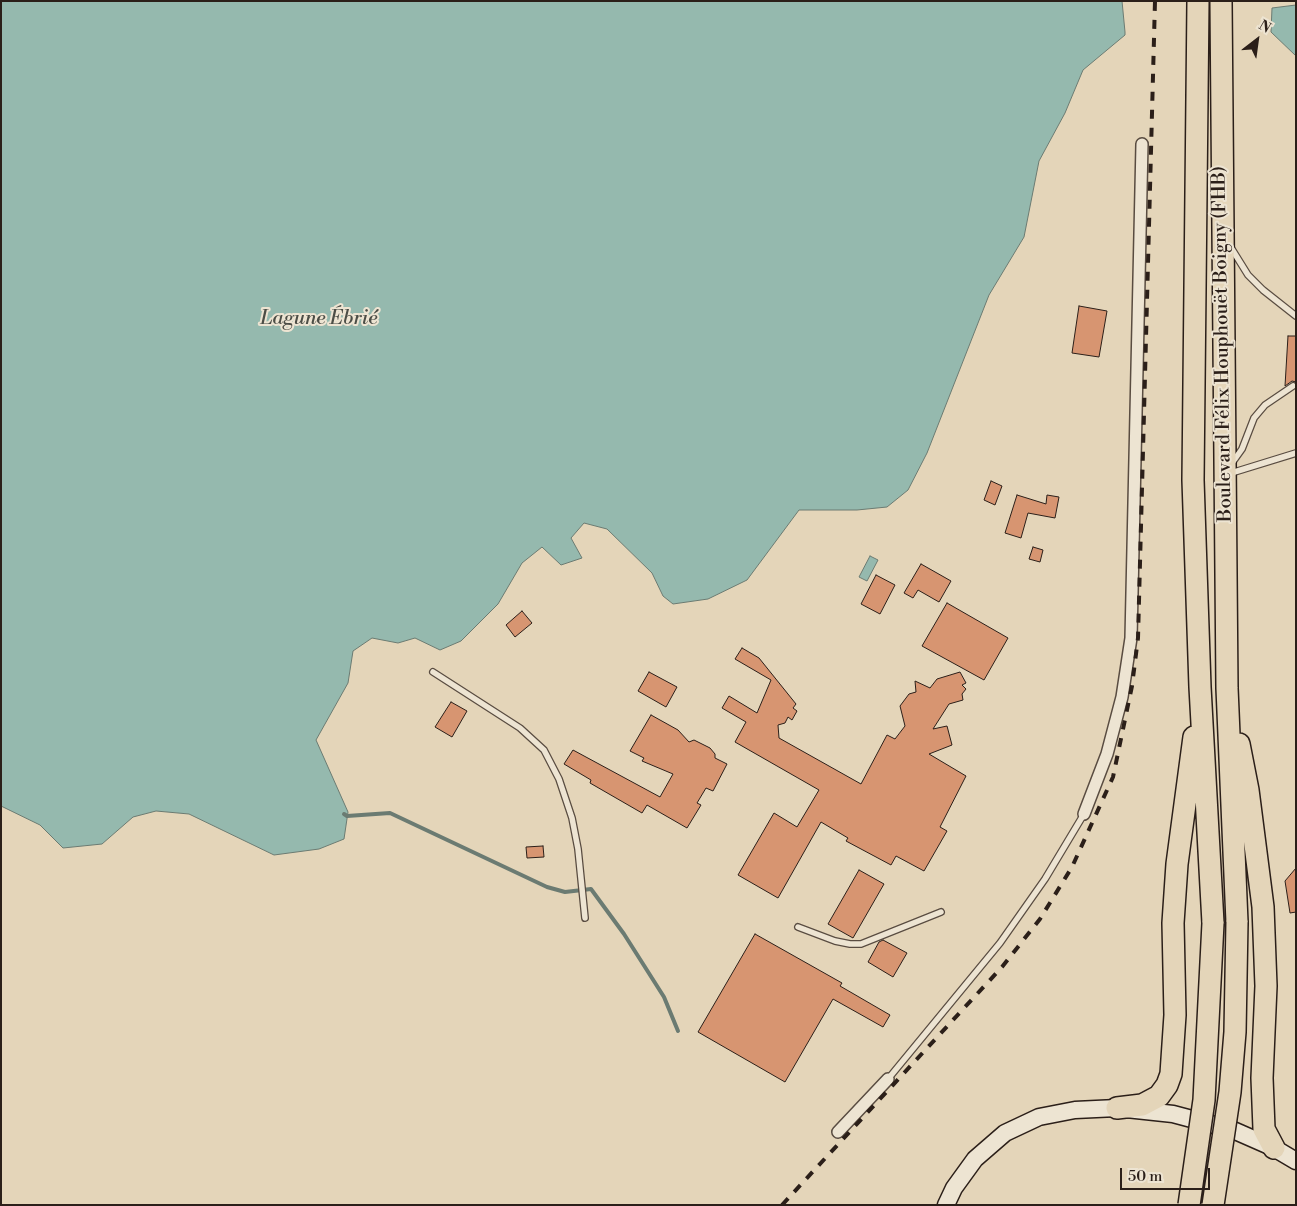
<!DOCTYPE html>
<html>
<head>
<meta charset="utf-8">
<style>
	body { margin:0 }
	#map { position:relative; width:1297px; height:1206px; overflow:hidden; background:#e4d5b9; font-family:"Libre Bodoni",serif }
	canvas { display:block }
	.frame { position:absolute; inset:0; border:2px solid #2b1f19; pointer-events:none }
	.north { position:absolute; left:1232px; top:15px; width:50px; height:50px; -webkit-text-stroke:4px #ede4d2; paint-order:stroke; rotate:30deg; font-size:14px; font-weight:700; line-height:20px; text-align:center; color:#2b1f19 }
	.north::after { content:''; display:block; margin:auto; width:18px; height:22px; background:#2b1f19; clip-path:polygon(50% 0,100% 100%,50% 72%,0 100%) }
	.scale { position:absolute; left:1120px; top:1168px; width:90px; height:22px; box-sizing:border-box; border:2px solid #2b1f19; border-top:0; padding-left:6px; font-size:15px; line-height:18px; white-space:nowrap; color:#2b1f19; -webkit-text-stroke:4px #ede4d2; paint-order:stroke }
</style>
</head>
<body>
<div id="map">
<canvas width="1297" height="1206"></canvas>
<div class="frame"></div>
<div class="north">N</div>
<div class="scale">50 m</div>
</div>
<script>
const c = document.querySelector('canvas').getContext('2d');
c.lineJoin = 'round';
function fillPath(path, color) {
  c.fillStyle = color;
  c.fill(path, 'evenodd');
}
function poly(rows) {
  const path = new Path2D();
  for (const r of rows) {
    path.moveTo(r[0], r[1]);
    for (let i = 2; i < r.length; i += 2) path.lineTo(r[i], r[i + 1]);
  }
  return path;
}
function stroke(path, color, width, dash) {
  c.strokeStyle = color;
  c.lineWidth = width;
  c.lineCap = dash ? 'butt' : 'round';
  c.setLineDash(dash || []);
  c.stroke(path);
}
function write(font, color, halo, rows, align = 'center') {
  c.font = font + ' "Libre Bodoni",serif';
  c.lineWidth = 4;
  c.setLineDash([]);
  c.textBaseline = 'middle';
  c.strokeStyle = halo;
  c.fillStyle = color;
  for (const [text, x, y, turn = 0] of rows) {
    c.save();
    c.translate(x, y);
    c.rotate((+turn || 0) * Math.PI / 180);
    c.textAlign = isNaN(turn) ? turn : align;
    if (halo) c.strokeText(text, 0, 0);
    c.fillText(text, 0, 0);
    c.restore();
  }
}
const water = poly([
	[1,1,1122,1,1125,32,1125,35,1083,70,1065,113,1039,161,1024,237,989,295,927,453,908,490,887,507,857,510,799,510,747,580,708,599,673,604,663,596,652,573,607,529,584,523,571,538,582,558,561,565,542,547,522,563,498,604,461,641,440,650,415,638,398,643,372,638,353,651,348,683,316,740,348,812,344,839,319,849,274,855,189,814,156,811,133,817,102,844,63,848,40,825,1,806,1,1],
	[1296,5,1296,56,1271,32,1272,8,1296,5],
	[870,556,878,560,867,581,859,577,870,556]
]);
fillPath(water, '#95b9ae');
stroke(water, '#6b7b72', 1);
stroke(poly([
	[344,814,347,816,390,813,547,887,565,892,591,889,624,934,664,997,678,1031]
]), '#6b7b72', 4);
const building = poly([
	[1079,306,1107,311,1099,357,1072,353,1079,306],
	[1288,336,1296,336,1296,382,1292,381,1285,386,1288,336],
	[991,481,1002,486,995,505,984,500,991,481],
	[1017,495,1046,504,1047,495,1059,497,1055,518,1028,513,1021,538,1005,533,1017,495],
	[1033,547,1043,550,1040,562,1029,559,1033,547],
	[921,564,951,581,939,602,918,590,913,598,904,593,921,564],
	[876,575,895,585,880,614,861,604,876,575],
	[947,603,1008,638,984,680,922,646,947,603],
	[522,611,532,623,515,637,506,625,522,611],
	[742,648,759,658,796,704,793,708,797,711,792,720,788,717,785,723,778,725,779,738,861,784,887,735,895,739,905,726,900,706,909,694,916,692,915,681,930,688,937,679,960,672,966,683,962,685,966,689,962,694,963,700,949,704,933,729,947,726,952,745,929,754,966,776,940,827,947,831,924,871,896,856,891,865,846,841,848,838,821,822,778,898,738,875,774,813,797,827,819,790,735,742,746,722,722,708,729,696,757,713,771,680,735,659,742,648],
	[649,672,677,687,666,707,638,691,649,672],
	[451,702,467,711,452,737,435,727,451,702],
	[651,715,678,730,689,742,694,740,710,748,715,754,715,758,727,764,713,791,706,788,697,803,701,805,687,828,647,805,642,813,590,783,591,780,564,764,573,750,660,797,673,774,642,761,644,758,630,751,651,715],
	[543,846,544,857,527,858,526,847,543,846],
	[1296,868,1296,912,1290,913,1285,881,1296,868],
	[859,870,884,884,853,938,828,924,859,870],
	[755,934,842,983,840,986,890,1015,883,1027,833,999,785,1082,698,1032,755,934],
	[883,940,907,953,893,977,868,962,879,942,883,940]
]);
fillPath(building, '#d79571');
stroke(building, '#2b1f19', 1);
const lane = poly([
	[1230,246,1248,275,1263,290,1296,316],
	[1232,463,1242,449,1254,418,1265,405,1293,386],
	[1228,474,1296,453],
	[433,672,520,728,544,750,559,779,572,818,578,849,585,918],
	[798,927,835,941,850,944,861,944,941,912],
	[888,1079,1000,943,1045,879,1084,814]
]);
const street = poly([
	[1084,814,1107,754,1122,697,1131,638,1142,144],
	[838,1132,888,1079]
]);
const secondary = poly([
	[946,1205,954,1188,975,1159,1005,1133,1039,1117,1075,1110,1117,1108,1173,1114,1233,1130,1274,1148,1296,1161]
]);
const highway = poly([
	[1198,1,1193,480,1200,687,1213,923],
	[1221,1,1227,688,1237,922],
	[1239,744,1248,790,1263,907,1266,986,1262,1078,1264,1129,1274,1148],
	[1117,1108,1142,1105,1159,1096,1167,1085,1171,1074,1175,1015,1173,923,1177,864,1194,737]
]);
stroke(lane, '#594c41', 8);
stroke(street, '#594c41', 14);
stroke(secondary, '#2b1f19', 19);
stroke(highway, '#2b1f19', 24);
stroke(lane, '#ede4d2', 5.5);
stroke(street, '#ede4d2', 11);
stroke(secondary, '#ede4d2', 16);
stroke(highway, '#e4d5b9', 21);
stroke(poly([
	[782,1205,1002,967,1040,919,1072,867,1113,777,1132,686,1138,638,1155,1]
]), '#2b1f19', 4, [9, 9]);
const highwayBridge = poly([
	[1189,1205,1204,1100,1213,923],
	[1213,1205,1230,1092,1235,1032,1237,922]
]);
stroke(highwayBridge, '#2b1f19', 24, []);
stroke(highwayBridge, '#e4d5b9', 21);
write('19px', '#2b1f19', '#ede4d2', [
	["Boulevard Félix Houphouët Boigny (FHB)",1223,344,-91]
]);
write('italic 20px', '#4b4d46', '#ede4d2', [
	["Lagune Ébrié",319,319]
]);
</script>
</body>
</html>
